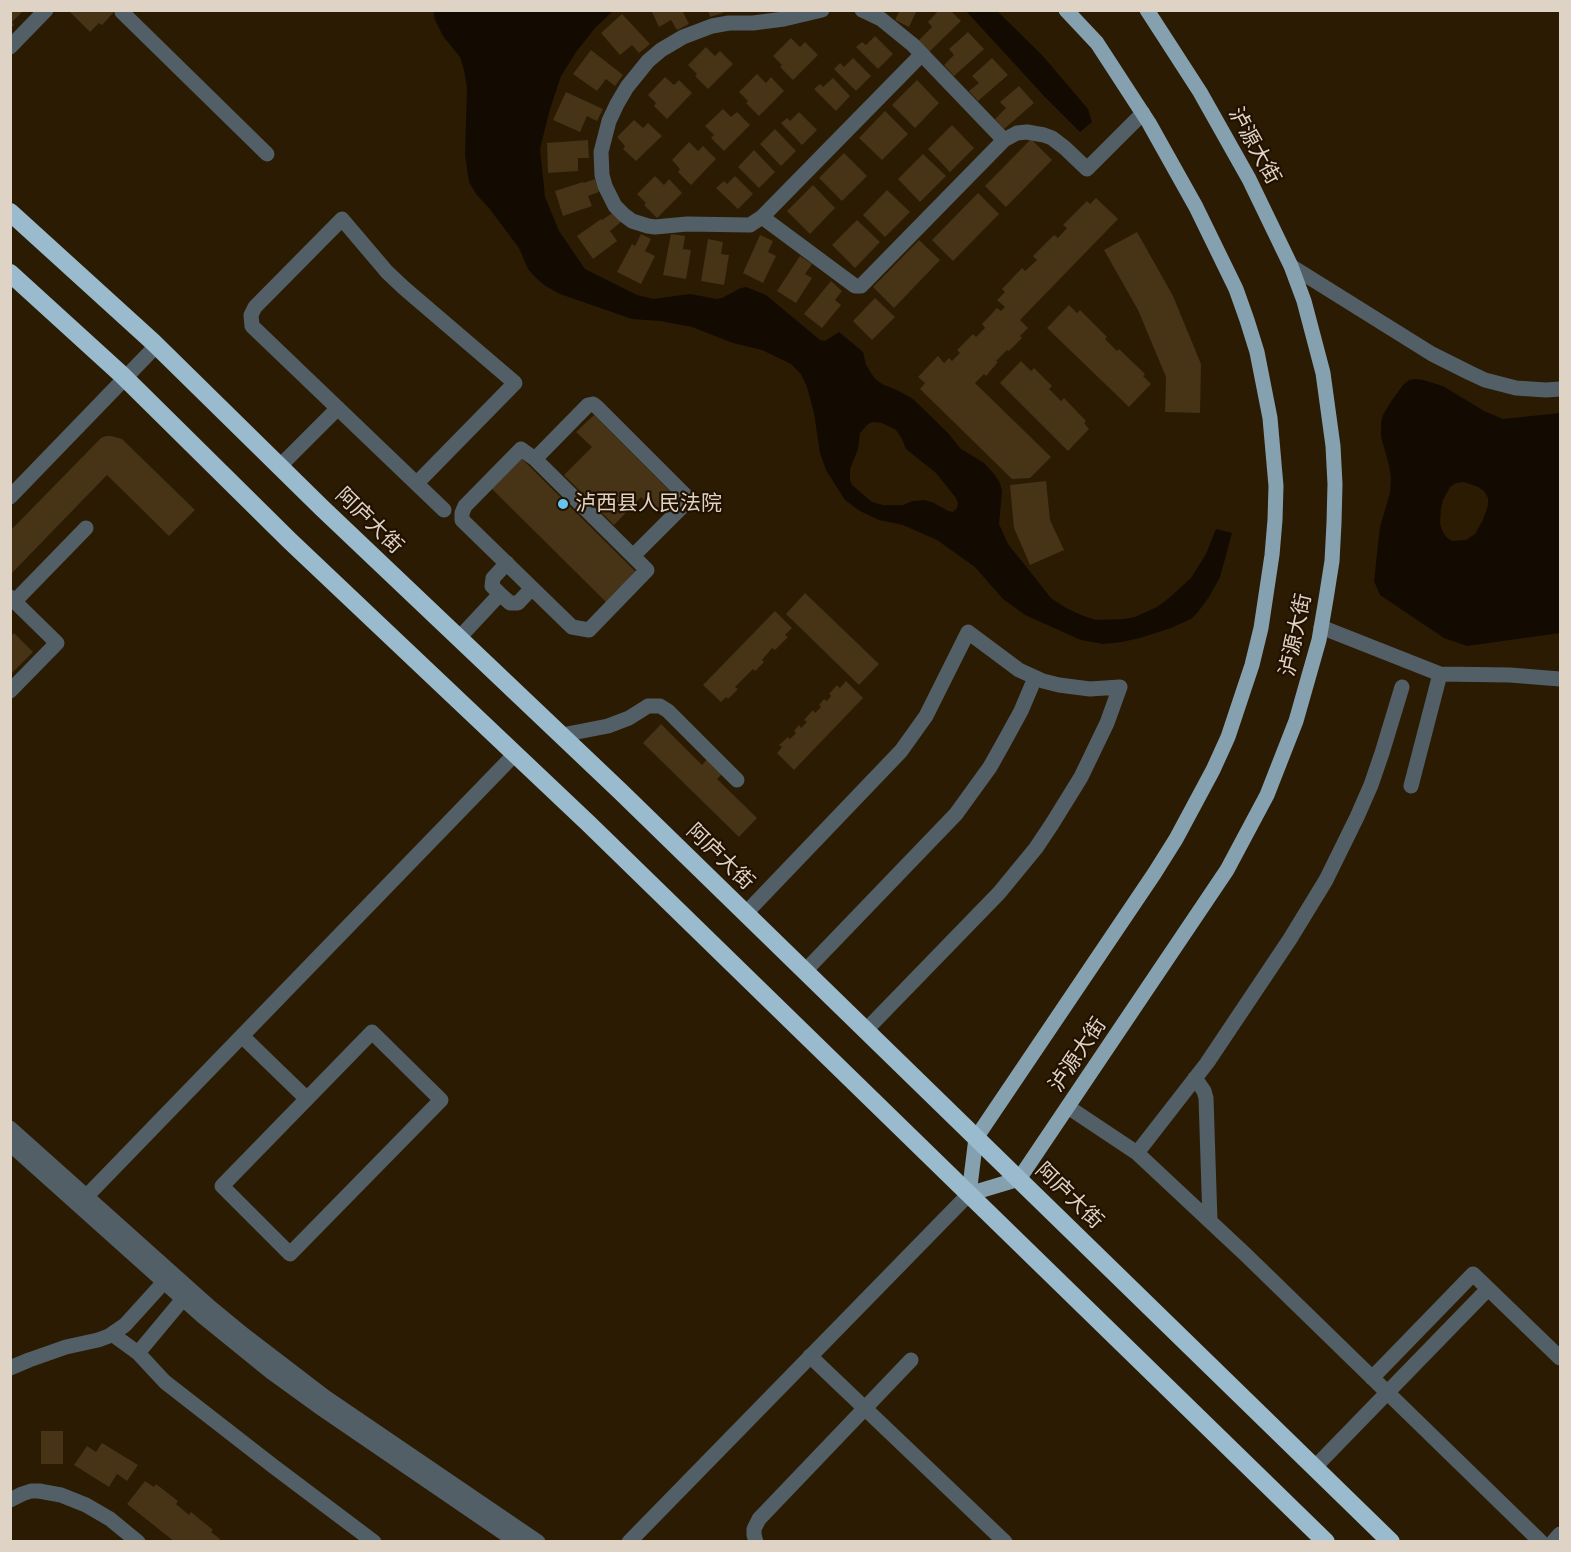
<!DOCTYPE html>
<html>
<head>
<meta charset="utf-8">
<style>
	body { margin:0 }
	#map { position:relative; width:1571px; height:1552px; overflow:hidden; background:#2b1b03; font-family:"PT Sans",sans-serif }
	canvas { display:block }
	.frame { position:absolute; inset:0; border:12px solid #ded3c5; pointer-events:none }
</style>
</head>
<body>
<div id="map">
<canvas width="1571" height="1552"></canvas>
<div class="frame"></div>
</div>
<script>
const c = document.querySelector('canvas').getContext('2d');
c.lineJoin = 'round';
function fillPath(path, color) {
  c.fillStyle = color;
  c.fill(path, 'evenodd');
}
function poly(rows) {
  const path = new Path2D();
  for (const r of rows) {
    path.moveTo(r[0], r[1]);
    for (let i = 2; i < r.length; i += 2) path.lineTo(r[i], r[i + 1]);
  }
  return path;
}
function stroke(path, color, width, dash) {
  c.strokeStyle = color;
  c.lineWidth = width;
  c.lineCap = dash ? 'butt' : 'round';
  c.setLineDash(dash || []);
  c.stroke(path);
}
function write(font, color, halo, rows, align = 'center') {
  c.font = font + ' "PT Sans","Noto Sans SC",sans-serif';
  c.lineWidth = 4.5;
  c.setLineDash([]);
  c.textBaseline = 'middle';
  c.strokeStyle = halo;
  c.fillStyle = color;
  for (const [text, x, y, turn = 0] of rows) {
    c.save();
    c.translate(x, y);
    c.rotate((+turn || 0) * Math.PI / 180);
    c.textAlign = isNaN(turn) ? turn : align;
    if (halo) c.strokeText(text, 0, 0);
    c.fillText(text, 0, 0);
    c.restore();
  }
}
fillPath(poly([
	[571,11,613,11,595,28,576,52,561,76,550,109,540,149,545,197,559,231,585,269,637,295,653,299,690,294,717,299,722,298,741,288,746,287,766,295,820,340,825,341,839,332,863,352,866,365,875,379,884,385,899,391,913,399,947,432,961,449,984,463,995,475,1000,483,1002,491,999,524,1008,544,1051,598,1066,608,1081,615,1096,620,1124,619,1135,617,1157,607,1169,598,1191,578,1206,554,1216,529,1232,533,1220,577,1209,597,1198,612,1191,619,1171,628,1140,638,1122,642,1103,644,1081,640,1025,615,1003,599,975,567,937,540,903,525,879,520,860,511,845,500,826,470,820,453,814,413,807,387,801,374,791,364,762,350,733,343,692,327,660,321,632,319,560,294,544,285,534,276,528,269,519,248,489,208,476,194,469,182,465,155,467,88,464,70,460,57,443,36,435,20,433,11],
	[872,422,882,423,896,430,902,439,906,449,936,473,956,498,958,503,957,508,953,512,948,511,934,503,924,500,913,501,903,505,883,505,872,502,852,485,850,480,850,469,858,449,860,433,867,425],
	[966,11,997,11,1042,55,1088,109,1092,122,1080,132,1044,96],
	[1416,379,1423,380,1443,386,1484,411,1503,419,1560,413,1560,633,1467,646,1444,638,1380,595,1374,581,1380,527,1390,493,1391,478,1389,465,1381,437,1381,422,1383,415,1390,403,1403,385,1409,380],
	[1464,482,1478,487,1484,491,1488,498,1488,505,1483,520,1475,534,1466,540,1452,541,1446,537,1442,530,1440,523,1441,508,1443,500,1450,487,1456,483]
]), '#130b02');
fillPath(poly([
	[10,10,24,10,12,22,14,25,10,29],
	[68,10,116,10,102,25,99,23,90,32],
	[651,10,682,10,689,24,677,30,671,20,659,27],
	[708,10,722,10,723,13,710,17],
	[900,10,917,10,909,27,895,20],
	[939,10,950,10,961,21,929,52,918,41,932,27,928,22],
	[622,14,650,44,639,53,632,45,620,55,601,33],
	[968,32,984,49,954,76,944,65,954,55,949,49],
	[875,36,893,54,878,69,856,47,862,42,866,45],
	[791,38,800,47,805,42,818,55,793,80,780,67,782,65,773,56],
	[706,47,715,56,720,51,733,64,708,89,695,76,697,74,688,65],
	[591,50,623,75,615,86,606,79,597,91,573,74],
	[853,58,871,76,856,91,834,69,840,63,844,67],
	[992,58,1008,75,978,101,969,91,979,83,972,76],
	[757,74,766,83,771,77,784,91,759,116,746,103,748,101,739,92],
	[665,77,674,85,679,80,692,93,667,119,654,106,656,103,648,95],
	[833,78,850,96,836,111,814,89,820,84,823,87],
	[917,80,939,103,915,128,892,105],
	[1019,86,1034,103,1004,129,995,119,1006,108,1000,102],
	[566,92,603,109,597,121,587,116,580,132,553,120],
	[723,109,731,117,737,112,750,125,724,151,711,138,714,135,705,126],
	[885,111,908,134,882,160,859,138],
	[799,112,817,130,802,145,781,123,787,118,790,121],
	[634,120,643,128,648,123,662,136,636,161,623,149,625,146,617,137],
	[952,125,974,148,950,172,928,149],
	[775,129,796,151,781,166,760,144],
	[1031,139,1052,160,1006,207,985,186],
	[588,140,589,158,578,158,578,171,548,173,547,143],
	[689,142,698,151,703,146,716,159,691,185,678,172,680,169,672,160],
	[754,150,775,172,759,188,738,167],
	[844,153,867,176,842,201,819,178],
	[923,154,946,176,920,202,898,179],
	[655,176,664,185,669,179,682,193,657,218,644,205,646,203,637,194],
	[735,176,753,194,738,209,716,188,724,181,727,184],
	[595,179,599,192,588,196,592,206,563,216,555,191,583,182,584,183],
	[813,185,835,208,810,234,787,211],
	[887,190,910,212,885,237,863,215],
	[978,193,999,214,953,261,932,240],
	[1096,198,1118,219,1020,320,1028,328,1020,336,1022,338,1009,351,1007,350,996,361,998,362,986,376,984,374,975,383,1051,457,1030,478,1012,479,920,389,925,383,918,377,938,356,944,363,949,358,952,361,960,353,957,350,973,334,976,337,985,328,982,324,997,308,1001,311,1005,307,997,300,1005,292,1002,289,1022,268,1025,271,1037,260,1033,256,1054,235,1058,238,1067,228,1063,225,1087,201,1090,204],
	[614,212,621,222,610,231,617,241,593,259,577,236,601,219,602,220],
	[857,220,880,242,855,268,832,245],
	[1137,232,1173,296,1201,364,1200,413,1165,412,1166,377,1138,310,1104,250],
	[641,234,651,239,645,251,655,256,641,284,617,272,632,244,635,246],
	[671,234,685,236,683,249,691,250,686,279,663,275],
	[760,235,773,241,768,252,776,256,763,283,743,273],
	[708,239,723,242,721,254,729,255,724,285,701,281],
	[919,240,940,260,894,308,873,287],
	[800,256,812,264,805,274,812,278,796,303,777,291],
	[831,281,842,291,835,300,841,305,822,328,804,314],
	[875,298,895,317,872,340,853,321],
	[1069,305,1077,313,1080,310,1107,337,1105,339,1117,351,1119,349,1145,374,1143,376,1151,384,1129,407,1047,328],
	[1021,361,1031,371,1034,368,1052,386,1049,389,1061,401,1064,398,1086,421,1084,423,1089,429,1068,451,1000,383],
	[594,415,673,494,656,512,641,497,614,525,564,475,592,447,576,432],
	[106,436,111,436,122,439,195,510,169,536,107,475,10,575,10,531,101,438],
	[521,458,636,572,606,602,491,488],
	[1046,481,1050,520,1064,550,1030,565,1014,528,1010,485],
	[805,593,879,664,859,685,786,614],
	[775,611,792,628,785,635,788,637,775,650,772,648,762,660,764,662,755,671,753,669,735,687,738,689,728,699,726,697,721,702,703,685],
	[14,633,33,652,10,675,10,637],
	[846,681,863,698,794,770,777,753,782,747,779,745,788,737,790,739,796,733,794,731,799,725,801,728,807,722,804,720,813,710,815,713,821,707,819,705,824,699,827,701,831,696,829,694,837,685,840,688],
	[661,724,702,765,707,759,722,774,717,779,757,818,739,837,643,743],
	[41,1431,63,1431,63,1464,41,1464],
	[102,1443,138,1465,127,1481,117,1474,109,1487,74,1465,87,1446,96,1452],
	[145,1481,154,1487,156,1484,178,1501,176,1504,189,1515,191,1512,213,1530,211,1532,220,1539,218,1542,175,1542,127,1504]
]), '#473316');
stroke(poly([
	[124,10,122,12,267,154],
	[822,10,784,19,753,23,729,23,712,26,683,37,661,50,648,61,627,87,617,104,609,121,601,152,602,175,605,186,615,206,624,215,632,221,648,226,655,227,687,224,750,225,762,217,922,54],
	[862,10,881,19,913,45,1004,140],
	[10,47,46,10],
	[762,217,855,286,861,286,1004,140,1017,133,1027,132,1044,135,1052,138,1065,148,1087,169,1143,113],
	[1291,266,1432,354,1470,373,1485,380,1516,388,1546,390,1560,389],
	[521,449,535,459,647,570,589,630,572,627,462,520,462,513,465,506,521,449],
	[535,459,588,405,593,404,597,407,687,497,686,503,633,556],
	[280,466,338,408],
	[417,483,515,383,404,288,387,272,342,219,255,307,251,315,252,326,444,510],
	[10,497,156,346],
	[507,563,493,578,492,586,500,594,510,603,518,603,532,588],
	[10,597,57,643,10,691],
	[15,601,86,528],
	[1321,627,1440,674,1510,675,1560,679],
	[459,638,500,594],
	[562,735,608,726,629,718,648,706,660,706,668,711,737,780],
	[1411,786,1440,674],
	[746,913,901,751,926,716,968,632,1019,670,1043,681,1059,685,1090,689,1120,687,1107,723,1081,777,1052,824,1036,848,999,893,866,1030],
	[805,971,956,814,990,767,1004,742,1021,711,1035,678],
	[372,1032,441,1100,290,1254,222,1186,372,1032],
	[242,1036,307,1099],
	[1195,1078,1204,1091,1206,1098,1210,1221],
	[1068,1107,1137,1153,1246,1255,1541,1542],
	[10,1128,210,1307,244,1335,325,1397,538,1542],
	[10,1144,202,1316,271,1372,318,1406,517,1542],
	[1137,1153,1207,1063,1290,939,1326,880,1357,817,1371,785,1382,753,1402,687],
	[81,1202,515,754],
	[112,1334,138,1353,165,1382,273,1466,374,1542],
	[138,1353,183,1299],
	[810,1356,1005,1542],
	[10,1368,29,1360,66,1347,98,1340,109,1336,125,1325,164,1282],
	[1372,1378,1473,1274,1560,1358],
	[1315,1467,1488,1289],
	[10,1500,22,1494,31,1491,39,1491,61,1495,86,1505,110,1519,138,1542],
	[629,1542,969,1194],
	[756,1542,754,1535,754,1529,759,1519,911,1360],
	[1553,1542,1560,1534]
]), '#525f66', 15);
stroke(poly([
	[1066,10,1097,43,1149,123,1196,207,1236,289,1247,320,1257,352,1270,418,1276,486,1275,520,1272,555,1261,628,1252,665,1228,737,1213,770,1176,839,1154,874,976,1138,969,1194,1019,1179,1227,870,1267,795,1296,721,1319,640,1326,599,1332,561,1334,523,1335,484,1333,446,1323,373,1304,301,1291,266,1249,179,1200,92,1147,10]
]), '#85a1b0', 15);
stroke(poly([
	[10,212,153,342,322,508,620,791,1391,1542],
	[10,273,122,375,290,541,589,824,1326,1542]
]), '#99bbcd', 18);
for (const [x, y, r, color] of [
	[563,504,6,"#67c4ef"]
]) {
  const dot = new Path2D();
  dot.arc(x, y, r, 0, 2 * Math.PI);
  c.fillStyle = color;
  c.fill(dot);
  stroke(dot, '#211100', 2);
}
write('21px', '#ded3c5', '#211100', [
	["泸源大街",1254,146,61],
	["阿庐大街",369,521,44],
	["泸源大街",1296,635,-78],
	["阿庐大街",720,857,44],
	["泸源大街",1078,1055,-56],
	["阿庐大街",1069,1196,44]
]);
write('21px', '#ded3c5', '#211100', [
	["泸西县人民法院",575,504]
], 'left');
</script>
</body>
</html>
